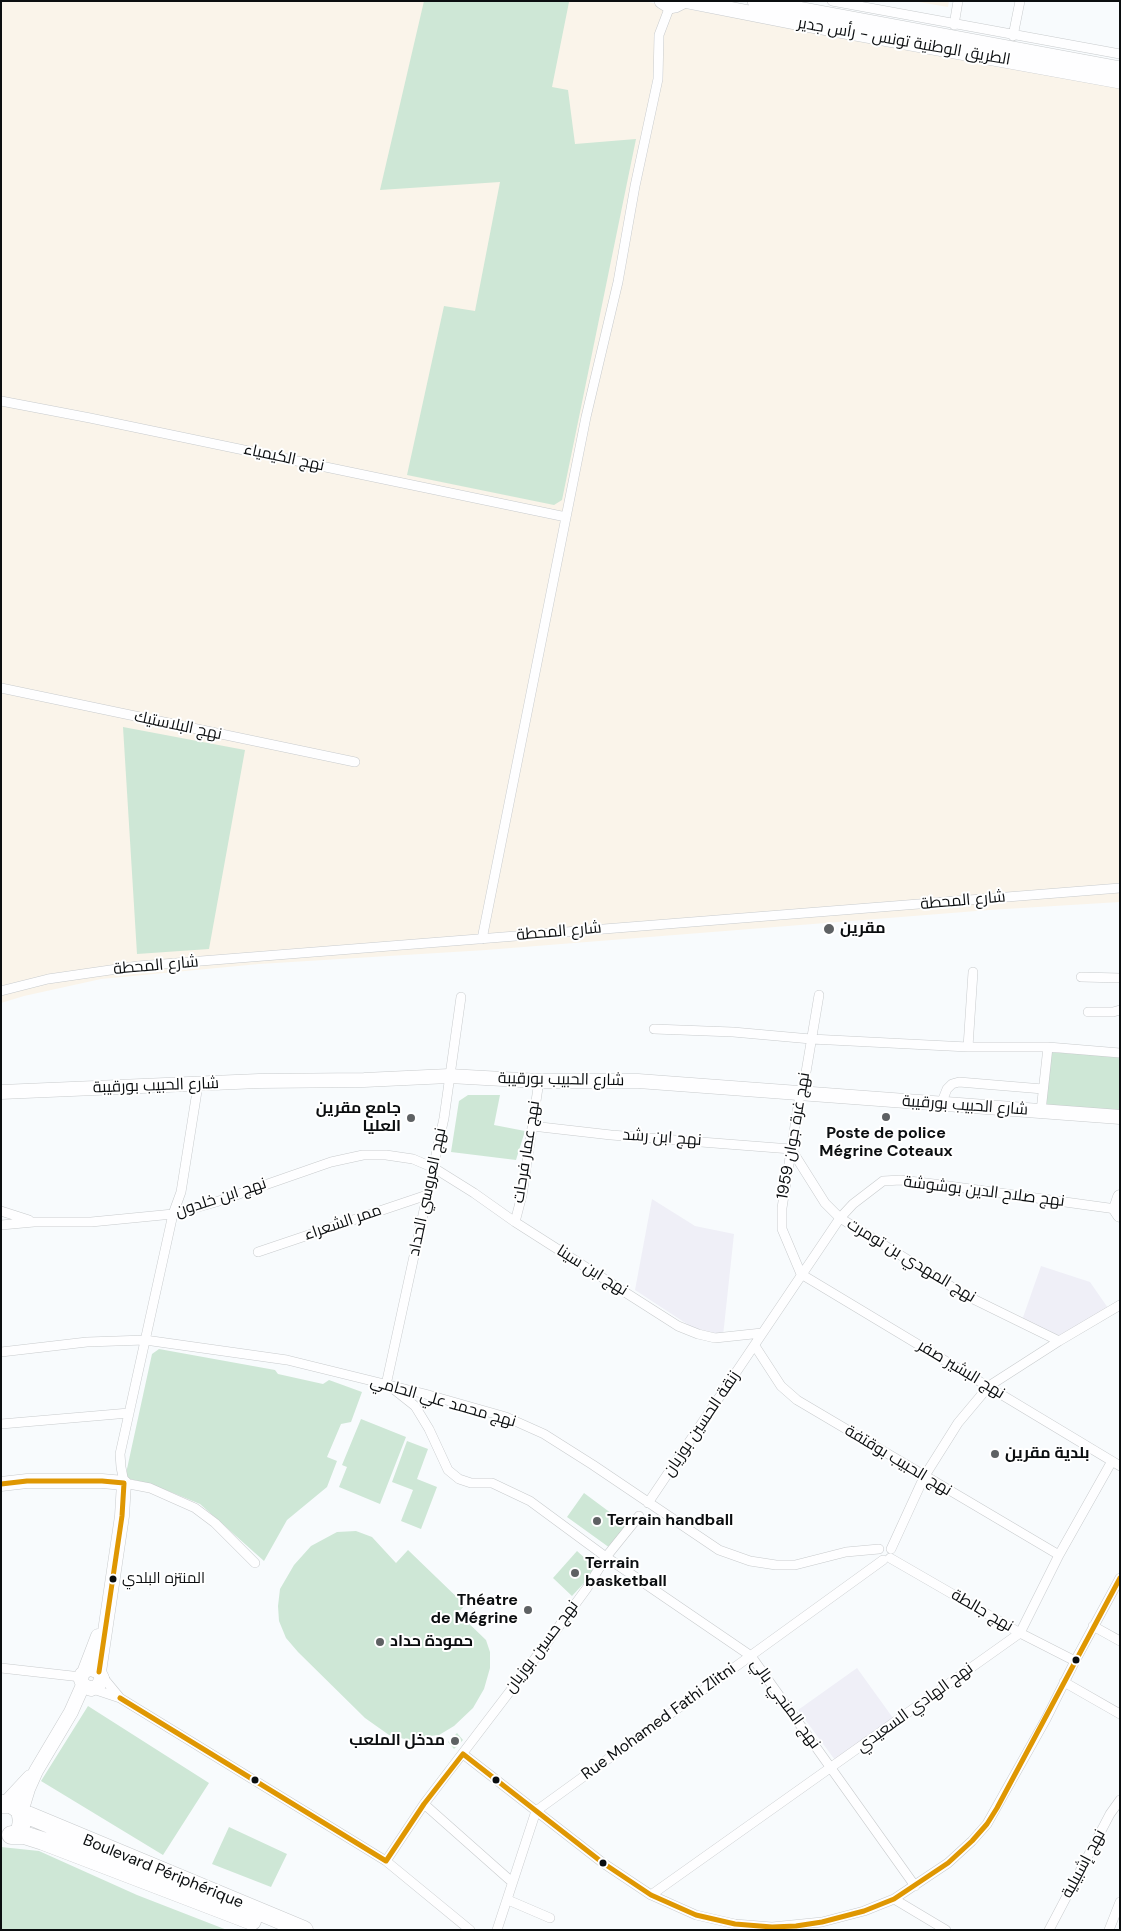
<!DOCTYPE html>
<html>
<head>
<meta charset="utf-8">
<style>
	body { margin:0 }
	#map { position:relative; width:1121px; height:1931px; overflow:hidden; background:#f8fbfd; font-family:"DM Sans",sans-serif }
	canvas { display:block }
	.frame { position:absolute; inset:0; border:2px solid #0b0e10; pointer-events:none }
</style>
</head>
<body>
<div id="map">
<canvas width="1121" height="1931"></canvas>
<div class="frame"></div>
</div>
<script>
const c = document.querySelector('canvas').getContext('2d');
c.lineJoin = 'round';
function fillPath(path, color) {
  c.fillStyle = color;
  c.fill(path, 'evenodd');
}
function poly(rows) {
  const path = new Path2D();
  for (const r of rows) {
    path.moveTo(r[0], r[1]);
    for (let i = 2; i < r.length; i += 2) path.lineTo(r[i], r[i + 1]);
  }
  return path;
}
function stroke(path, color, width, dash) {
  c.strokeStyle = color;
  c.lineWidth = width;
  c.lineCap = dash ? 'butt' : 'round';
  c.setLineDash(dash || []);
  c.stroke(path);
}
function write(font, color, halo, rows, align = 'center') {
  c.font = font + ' "DM Sans",Cairo,sans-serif';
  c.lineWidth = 4;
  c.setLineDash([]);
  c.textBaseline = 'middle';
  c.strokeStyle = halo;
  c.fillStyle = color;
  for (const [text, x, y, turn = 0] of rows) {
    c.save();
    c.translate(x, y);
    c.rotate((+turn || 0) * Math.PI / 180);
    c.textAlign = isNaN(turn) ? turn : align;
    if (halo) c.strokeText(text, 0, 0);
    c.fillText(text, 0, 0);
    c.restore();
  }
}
fillPath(poly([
	[1,1,642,1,1120,86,1120,902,989,910,486,950,259,964,101,979,24,996,1,1003],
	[913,1,949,1,948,7]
]), '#faf4ea');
fillPath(poly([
	[652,1199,695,1226,734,1234,723,1336,693,1328,635,1290],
	[1041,1266,1090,1282,1108,1308,1060,1335,1055,1336,1021,1323],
	[857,1668,893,1718,835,1760,798,1710]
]), '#efeff7');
fillPath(poly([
	[424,1,569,2,552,87,568,90,575,144,636,139,562,500,554,505,407,475,444,306,475,311,500,182,380,190],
	[123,727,245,750,209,949,137,954],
	[1046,1052,1120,1056,1120,1113,1046,1108],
	[468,1095,500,1095,494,1125,525,1131,516,1160,451,1152,459,1101],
	[159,1349,275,1370,278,1374,323,1384,329,1380,362,1392,351,1422,341,1424,327,1457,337,1461,327,1487,287,1520,264,1561,200,1504,151,1484,125,1478,152,1354],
	[361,1419,406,1437,380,1504,339,1487,347,1467,342,1465],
	[407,1441,428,1449,417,1479,437,1487,421,1529,401,1521,413,1490,392,1482],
	[584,1493,627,1525,610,1548,567,1517],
	[356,1531,372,1537,396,1563,408,1550,465,1605,458,1613,486,1640,490,1652,490,1668,484,1689,473,1708,454,1726,439,1735,421,1737,420,1743,389,1735,365,1718,298,1652,286,1638,279,1621,278,1606,280,1589,294,1565,311,1546,337,1532],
	[577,1551,597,1569,572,1596,553,1578],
	[88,1706,209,1783,163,1855,41,1781],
	[457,1733,463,1740,454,1749,448,1742],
	[229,1827,287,1854,271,1887,212,1864],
	[1,1847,39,1851,137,1895,227,1930,1,1930]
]), '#cee7d6');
const street = poly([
	[832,1,1120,54],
	[954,25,958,1],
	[1013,36,1020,1],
	[1,401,90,418,566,517],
	[1,688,355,762],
	[482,939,586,417,618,282,635,186,658,79,659,35,670,6],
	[1081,977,1120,978],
	[1,991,48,979,138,966,1120,888],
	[819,995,804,1084,800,1094,782,1208,782,1229,801,1274,1120,1466],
	[1088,1012,1113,1012,1120,1010],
	[654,1029,733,1032,811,1039,968,1047,1048,1047,1120,1053],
	[968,1047,973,972],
	[198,1085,181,1192,173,1214,124,1436,120,1454,121,1467,124,1483,150,1488,195,1508,215,1523,255,1563],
	[941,1104,947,1089,952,1084,959,1082,1043,1089],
	[1041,1111,1048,1047],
	[532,1126,611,1135,791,1149,825,1203,840,1218,965,1295,1059,1341],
	[1,1211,29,1220],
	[515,1222,522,1195,539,1081],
	[1,1225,34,1222,91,1222,173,1214,216,1202,331,1162,363,1155,386,1155,413,1159,434,1168,474,1193,515,1222,678,1326,698,1334,715,1338,762,1333],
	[258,1252,427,1195],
	[755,1346,781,1386,797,1400,1059,1555],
	[1,1352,87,1342,145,1340,287,1360,425,1394,506,1417,544,1434,593,1465,719,1550,750,1561,776,1565,795,1565,846,1552,879,1549],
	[386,1385,444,1118,461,997],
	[391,1387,415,1406,429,1429,448,1470,459,1479,471,1483,492,1483,530,1501,606,1557,751,1656,915,1886],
	[1,1424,129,1413],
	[648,1503,840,1218,853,1204,883,1181,901,1180,934,1184,1116,1209],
	[891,1549,924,1477,958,1423,989,1386,1059,1341,1120,1305],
	[890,1558,1020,1633,1075,1661],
	[1093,1626,1120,1641],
	[1,1668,81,1677],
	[1064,1682,1120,1714],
	[93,1689,120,1698,101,1675],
	[120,1698,386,1861,424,1804,546,1644,587,1588,606,1557,639,1516],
	[463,1754,603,1863,651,1895,696,1915,735,1924,772,1927,822,1922,864,1911,894,1899,948,1863,972,1841,987,1824,1046,1719,1075,1661,1120,1578],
	[424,1804,512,1882],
	[386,1861,470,1930],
	[651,1895,1020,1633,1059,1555,1112,1461],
	[894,1899,946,1930],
	[508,1900,550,1918],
	[497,1930,536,1811,883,1560],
	[1049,1930,1110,1814,1120,1800],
	[1109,1930,1120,1902]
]);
const secondary = poly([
	[1,1092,259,1081,364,1080,449,1076,539,1081,638,1081,1120,1117],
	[1120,1197,1116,1209,1120,1215],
	[1,1484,27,1481,102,1481,124,1483,122,1516,99,1672],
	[85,1670,98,1636],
	[5,1804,30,1777],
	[21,1812,28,1789,36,1771,71,1712,83,1685,81,1680,82,1674,89,1668,99,1672,102,1678,98,1686,91,1689,83,1685]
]);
const primary = poly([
	[662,1,670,6,675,5,683,1],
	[688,1,805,24,1120,81],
	[755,1,1120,69]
]);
const highway = poly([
	[1,1804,11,1804,20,1810,22,1821,21,1826],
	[22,1815,30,1816,304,1930],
	[11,1835,24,1835,43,1841,252,1921]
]);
stroke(street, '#c8cbcd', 10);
stroke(secondary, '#c8cbcd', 15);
stroke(primary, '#c8cbcd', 16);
stroke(highway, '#c8cbcd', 19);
stroke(street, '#fefeff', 9);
stroke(secondary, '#fefeff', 14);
stroke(primary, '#fefeff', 15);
stroke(highway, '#fefeff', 18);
stroke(poly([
	[1,1484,27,1481,102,1481,124,1483,122,1516,99,1672],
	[120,1698,386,1861,424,1804,463,1754,603,1863,651,1895,696,1915,735,1924,772,1927,796,1926,822,1922,864,1911,894,1899,948,1863,972,1841,987,1824,997,1808,1120,1578]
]), '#df9702', 5);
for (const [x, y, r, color] of [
	[829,929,6,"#5e6163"],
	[886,1117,5,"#5e6163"],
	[411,1118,5,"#5e6163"],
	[995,1454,5,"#5e6163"],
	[597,1521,5,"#5e6163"],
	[575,1573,5,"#5e6163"],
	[113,1579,4.5,"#0b0e10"],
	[528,1610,5,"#5e6163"],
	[380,1642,5,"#5e6163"],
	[1076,1660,4.5,"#0b0e10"],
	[455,1741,5,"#5e6163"],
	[255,1780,4.5,"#0b0e10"],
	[496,1780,4.5,"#0b0e10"],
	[603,1863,4.5,"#0b0e10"]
]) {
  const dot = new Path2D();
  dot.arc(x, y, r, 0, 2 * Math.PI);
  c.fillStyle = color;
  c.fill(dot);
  stroke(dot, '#fff', 2);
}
write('15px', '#0b0e10', '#fff', [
	["المنتزه البلدي",122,1579]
], 'left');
write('16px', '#0b0e10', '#fff', [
	["الطريق الوطنية تونس - رأس جدير",904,42,10],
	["نهج الكيمياء",284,458,12],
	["نهج البلاستيك",178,726,12],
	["شارع المحطة",963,901,-5],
	["شارع المحطة",559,932,-5],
	["شارع المحطة",156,966,-5],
	["شارع الحبيب بورقيبة",561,1080,1],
	["شارع الحبيب بورقيبة",156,1086,-2],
	["شارع الحبيب بورقيبة",965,1106,4],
	["نهج غرة جوان 1959",794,1136,-80],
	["نهج ابن رشد",662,1138,4],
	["نهج عمار فرحات",527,1152,-81],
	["نهج العروسي الحداد",428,1192,-78],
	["نهج صلاح الدين بوشوشة",984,1192,7],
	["نهج ابن خلدون",221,1198,-18],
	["ممر الشعراء",343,1223,-19],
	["نهج المهدي بن تومرت",911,1261,31],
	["نهج ابن سينا",592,1271,32],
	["نهج البشير صفر",961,1370,31],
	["نهج محمد علي الحامي",443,1402,16],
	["زنقة الحسين بوزيان",702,1424,-56],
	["نهج الحبيب بوقتفة",898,1461,31],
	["نهج جالطة",982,1611,30],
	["نهج حسين بوزيان",542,1647,-53],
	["نهج المنجي بالي",785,1704,54],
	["نهج الهادي السعيدي",915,1708,-36],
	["Rue Mohamed Fathi Zlitni",659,1722,-36],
	["نهج إشبيلية",1084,1864,-62],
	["Boulevard Périphérique",163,1872,22]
]);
write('bold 16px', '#0b0e10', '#fff', [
	["مقرين",840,929],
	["جامع مقرين",401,1109,"right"],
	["العليا",401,1127,"right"],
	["Poste de police",886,1134,"center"],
	["Mégrine Coteaux",886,1152,"center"],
	["بلدية مقرين",1005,1454],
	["Terrain handball",607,1521],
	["Terrain",585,1564],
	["basketball",585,1582],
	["Théatre",518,1601,"right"],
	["de Mégrine",518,1619,"right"],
	["حمودة حداد",390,1642],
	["مدخل الملعب",445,1741,"right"]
], 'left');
</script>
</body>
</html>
